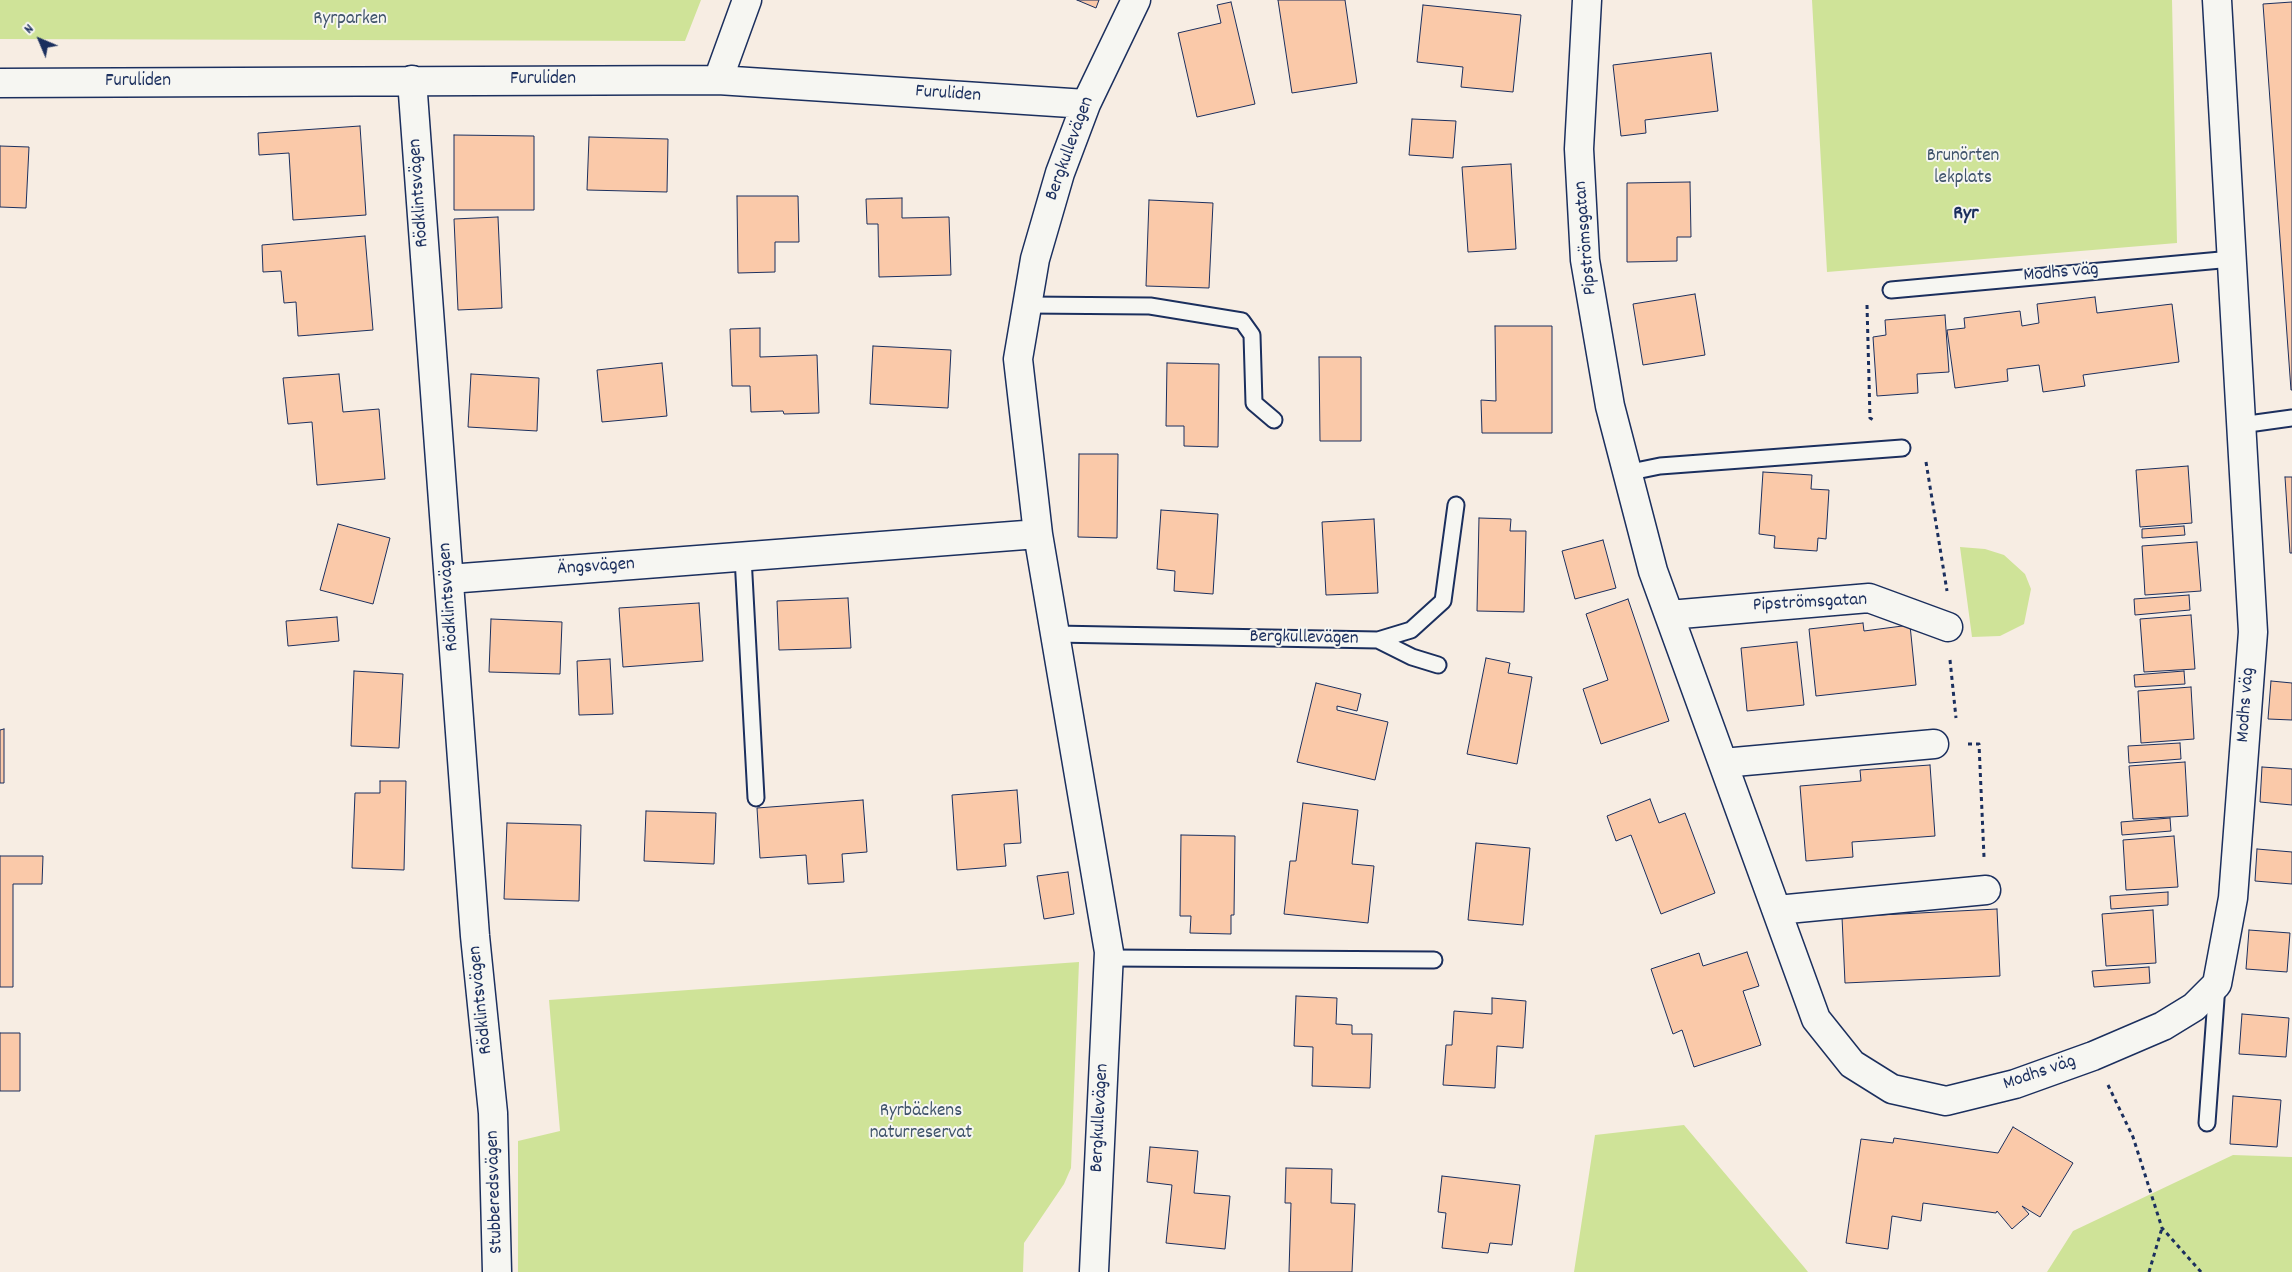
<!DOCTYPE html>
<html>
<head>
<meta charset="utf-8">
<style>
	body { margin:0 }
	#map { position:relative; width:2292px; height:1272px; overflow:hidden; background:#f7ede3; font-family:Dekko,sans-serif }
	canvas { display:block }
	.north { position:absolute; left:15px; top:15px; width:50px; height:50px; -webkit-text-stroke:4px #f6f6f2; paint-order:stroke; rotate:315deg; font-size:14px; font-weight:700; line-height:20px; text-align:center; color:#1b2f5e }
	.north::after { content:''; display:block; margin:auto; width:18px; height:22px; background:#1b2f5e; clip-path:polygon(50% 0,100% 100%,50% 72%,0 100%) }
</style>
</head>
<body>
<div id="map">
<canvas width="2292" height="1272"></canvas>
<div class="north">N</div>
</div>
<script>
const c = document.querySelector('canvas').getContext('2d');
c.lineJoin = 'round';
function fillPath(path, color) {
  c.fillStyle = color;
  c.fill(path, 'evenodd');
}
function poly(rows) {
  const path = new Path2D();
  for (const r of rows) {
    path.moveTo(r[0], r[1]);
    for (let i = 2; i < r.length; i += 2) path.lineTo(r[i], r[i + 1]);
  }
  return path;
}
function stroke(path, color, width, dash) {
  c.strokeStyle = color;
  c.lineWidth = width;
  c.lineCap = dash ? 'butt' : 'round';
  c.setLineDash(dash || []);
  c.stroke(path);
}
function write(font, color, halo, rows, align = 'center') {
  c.font = font + ' Dekko,sans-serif';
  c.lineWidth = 4;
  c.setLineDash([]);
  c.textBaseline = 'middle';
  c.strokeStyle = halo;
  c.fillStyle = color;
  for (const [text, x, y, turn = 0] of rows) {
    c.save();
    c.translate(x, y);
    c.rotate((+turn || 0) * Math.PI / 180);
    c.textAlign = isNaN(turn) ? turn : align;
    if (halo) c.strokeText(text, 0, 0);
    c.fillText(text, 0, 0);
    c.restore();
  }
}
fillPath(poly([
	[0,0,701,0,685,41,0,39],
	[1812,0,2172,0,2177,243,1827,272],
	[1960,547,1985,549,2004,555,2025,574,2031,589,2024,624,2000,636,1972,637],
	[1079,962,1071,1168,1064,1184,1024,1243,1023,1272,518,1272,518,1141,560,1131,549,1000],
	[1684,1125,1804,1267,1808,1272,1574,1272,1595,1135],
	[2233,1155,2292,1157,2292,1272,2047,1272,2073,1231]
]), '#cfe398');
const building = poly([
	[1077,0,1099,0,1096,8,1077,0],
	[1278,0,1345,0,1357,83,1292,93,1278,0],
	[1231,2,1255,104,1197,117,1178,33,1221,23,1217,5,1231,2],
	[2292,2,2292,390,2291,390,2263,4,2292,2],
	[1423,5,1521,15,1513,92,1461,87,1463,67,1417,62,1423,5],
	[1711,53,1718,111,1645,120,1646,133,1621,136,1613,65,1711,53],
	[1412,119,1456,121,1453,158,1409,155,1412,119],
	[360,126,366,215,293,220,289,153,259,155,258,133,360,126],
	[454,135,534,136,534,210,454,210,454,135],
	[589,137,668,139,667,192,587,190,589,137],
	[0,146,29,147,26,208,0,207,0,146],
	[1511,164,1516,249,1468,252,1462,167,1511,164],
	[1690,182,1691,237,1677,237,1677,261,1627,262,1627,183,1690,182],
	[737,196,798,196,799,242,775,242,775,272,738,273,737,196],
	[902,198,902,218,949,217,951,275,879,277,878,224,867,224,866,199,902,198],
	[1149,200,1213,203,1209,288,1146,286,1149,200],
	[498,217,502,308,458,310,454,219,498,217],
	[365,236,373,330,298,336,296,302,284,303,281,271,263,272,262,245,365,236],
	[1695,294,1705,355,1643,365,1633,304,1695,294],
	[2095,297,2097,313,2172,304,2179,362,2083,375,2085,386,2043,392,2039,365,2007,369,2008,381,1955,388,1947,330,1965,328,1964,318,2020,311,2022,326,2039,323,2037,304,2095,297],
	[1945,315,1949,372,1917,374,1918,393,1877,396,1873,337,1886,335,1885,320,1945,315],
	[1495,326,1552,326,1552,433,1482,433,1481,400,1496,401,1495,326],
	[760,328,760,357,817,355,819,413,784,414,783,411,751,412,750,386,732,386,730,329,760,328],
	[873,346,951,350,948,408,870,404,873,346],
	[1319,357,1361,357,1361,441,1320,441,1319,357],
	[662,363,667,416,602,422,597,370,662,363],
	[1167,363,1219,364,1218,447,1184,446,1184,426,1166,426,1167,363],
	[339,374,343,412,379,409,385,479,317,485,312,422,288,424,283,378,339,374],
	[471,374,539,378,537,431,468,427,471,374],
	[1079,454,1118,454,1117,538,1078,537,1079,454],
	[2188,466,2192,523,2140,527,2136,470,2188,466],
	[1763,472,1812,475,1811,489,1829,490,1826,539,1818,538,1817,551,1774,548,1775,536,1759,534,1763,472],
	[2285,477,2292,477,2292,553,2290,553,2285,477],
	[1161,510,1218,514,1213,594,1174,591,1175,571,1157,569,1161,510],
	[1479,518,1511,519,1510,531,1526,531,1524,612,1477,611,1479,518],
	[1374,519,1378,593,1326,595,1322,522,1374,519],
	[338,524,390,538,373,604,320,590,338,524],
	[2184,526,2185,535,2142,538,2142,529,2184,526],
	[1603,540,1616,588,1575,599,1562,551,1603,540],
	[2197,542,2201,591,2145,595,2142,546,2197,542],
	[2189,595,2190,610,2135,615,2134,599,2189,595],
	[848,598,851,648,779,650,777,601,848,598],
	[1628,599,1669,721,1601,744,1583,689,1608,680,1586,614,1628,599],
	[699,603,703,661,623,667,619,608,699,603],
	[2191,615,2195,669,2144,672,2140,619,2191,615],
	[337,617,339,641,288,646,286,621,337,617],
	[491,619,562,622,560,674,489,672,491,619],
	[1863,623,1864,631,1910,625,1916,685,1816,696,1809,629,1863,623],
	[1797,642,1804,705,1747,711,1741,648,1797,642],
	[1486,658,1510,663,1508,673,1532,677,1517,764,1467,754,1486,658],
	[610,659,613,714,579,715,577,661,610,659],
	[354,671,403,674,399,748,351,746,354,671],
	[2184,671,2185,684,2135,687,2134,675,2184,671],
	[2271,681,2292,683,2292,720,2268,719,2271,681],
	[1316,683,1361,694,1357,711,1337,706,1337,710,1388,722,1375,780,1297,762,1316,683],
	[2191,687,2194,739,2141,743,2138,691,2191,687],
	[4,729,4,783,0,783,0,730,4,729],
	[2180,743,2181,759,2129,763,2128,746,2180,743],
	[2185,762,2188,816,2133,819,2129,766,2185,762],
	[1930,765,1935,836,1852,842,1853,857,1806,861,1800,786,1861,781,1860,770,1930,765],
	[2262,767,2292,769,2292,805,2260,802,2262,767],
	[380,781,406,781,404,870,352,868,355,793,380,793,380,781],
	[1017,790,1021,843,1004,844,1006,866,957,870,952,795,1017,790],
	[1650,799,1659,823,1685,813,1715,893,1661,914,1631,835,1616,841,1607,816,1650,799],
	[863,800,867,852,842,854,844,882,808,884,806,855,760,858,757,808,863,800],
	[1303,803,1358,810,1352,864,1374,866,1368,923,1284,914,1290,861,1296,861,1303,803],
	[646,811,716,813,714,864,644,861,646,811],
	[2170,818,2171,831,2122,835,2121,822,2170,818],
	[507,823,581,825,579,901,504,899,507,823],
	[1181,835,1235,836,1234,915,1231,915,1231,934,1190,933,1191,916,1180,916,1181,835],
	[2174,836,2178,887,2126,890,2123,840,2174,836],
	[1476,843,1530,848,1523,925,1468,920,1476,843],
	[2257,849,2292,852,2292,884,2255,881,2257,849],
	[0,856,43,856,42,884,13,884,13,987,0,987,0,856],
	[1068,872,1074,914,1044,919,1037,876,1068,872],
	[2168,892,2168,905,2111,909,2110,896,2168,892],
	[1997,909,2000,976,1845,983,1842,917,1997,909],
	[2153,910,2156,963,2106,966,2102,914,2153,910],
	[2249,930,2290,933,2287,972,2246,969,2249,930],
	[1747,952,1759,986,1743,991,1761,1045,1694,1067,1682,1030,1673,1034,1651,969,1699,953,1703,966,1747,952],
	[2149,967,2150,983,2094,987,2092,971,2149,967],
	[1296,996,1337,998,1336,1024,1352,1025,1352,1034,1372,1034,1370,1088,1312,1086,1313,1047,1294,1046,1296,996],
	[1492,998,1526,1001,1523,1048,1497,1046,1495,1088,1443,1085,1446,1045,1452,1045,1454,1011,1492,1014,1492,998],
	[2242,1014,2289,1018,2286,1057,2239,1054,2242,1014],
	[0,1033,20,1033,20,1091,0,1091,0,1033],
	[2233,1096,2281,1100,2277,1147,2230,1144,2233,1096],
	[2013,1127,2073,1163,2040,1217,2022,1206,2029,1214,2012,1229,1997,1211,1996,1213,1923,1203,1921,1221,1892,1216,1888,1249,1846,1243,1861,1139,1893,1143,1894,1138,1998,1153,2013,1127],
	[1150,1147,1198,1151,1194,1193,1230,1196,1225,1249,1166,1243,1172,1185,1147,1182,1150,1147],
	[1286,1168,1332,1169,1331,1203,1355,1204,1352,1272,1289,1272,1291,1203,1285,1203,1286,1168],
	[1442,1176,1520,1185,1512,1245,1490,1243,1488,1253,1442,1248,1446,1213,1438,1212,1442,1176]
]);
fillPath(building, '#fac9a9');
stroke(building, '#1b2f5e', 1);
const service = poly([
	[1891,290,2232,259],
	[1027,305,1150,306,1242,321,1252,335,1254,403,1274,420],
	[2241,425,2292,418],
	[1626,473,1660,466,1902,448],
	[743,557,756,798],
	[1055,634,1378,640,1411,630,1443,601,1456,505],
	[1378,640,1412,657,1438,665],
	[1109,958,1434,960],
	[2207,1123,2217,985]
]);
const minor = poly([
	[1587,0,1579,149,1585,260,1610,406,1653,571,1816,1019,1852,1064,1892,1089,1946,1101,2015,1084,2093,1056,2163,1026,2194,1007,2217,984,2233,898,2253,632,2217,0],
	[412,80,475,936,493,1113,497,1272],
	[718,80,747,0],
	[0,83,718,80,1086,104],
	[449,579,1038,534],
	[1669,615,1869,598,1948,627],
	[1723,763,1934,744],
	[1777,910,1986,890],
	[1094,1271,1109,952,1038,534,1018,359,1035,259,1060,173,1086,104,1136,0]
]);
stroke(service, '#1b2f5e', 19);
stroke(minor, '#1b2f5e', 31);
stroke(poly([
	[1867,305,1870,418,1875,421],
	[1926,462,1947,591],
	[1950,660,1956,718],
	[1968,744,1979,744,1984,857],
	[2108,1085,2133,1137,2162,1228,2201,1272],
	[2149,1272,2162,1228]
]), '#1b2f5e', 3, [4, 4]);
stroke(service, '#f6f6f2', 15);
stroke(minor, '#f6f6f2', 28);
write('19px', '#3f536a', '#f6f6f2', [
	["Ryrparken",350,20],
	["Brunörten",1963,157],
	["lekplats",1963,179],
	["Ryrbäckens",921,1112],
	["naturreservat",921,1134]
]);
write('19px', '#1b2f5e', '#f6f6f2', [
	["Furuliden",543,80],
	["Furuliden",138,82],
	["Furuliden",948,95,4],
	["Bergkullevägen",1071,149,-70],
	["Rödklintsvägen",420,193,-94],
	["Pipströmsgatan",1587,238,-95],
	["Modhs väg",2061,274,-5],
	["Ängsvägen",596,568,-4],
	["Rödklintsvägen",450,597,-94],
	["Pipströmsgatan",1810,604,-3],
	["Bergkullevägen",1304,639,1],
	["Modhs väg",2247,705,-86],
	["Rödklintsvägen",482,1000,-96],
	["Modhs väg",2040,1074,-19],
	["Bergkullevägen",1101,1118,-87],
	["Stubberedsvägen",496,1192,-92]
]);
write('bold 20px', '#1b2f5e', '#f6f6f2', [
	["Ryr",1966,215]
]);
</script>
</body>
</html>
